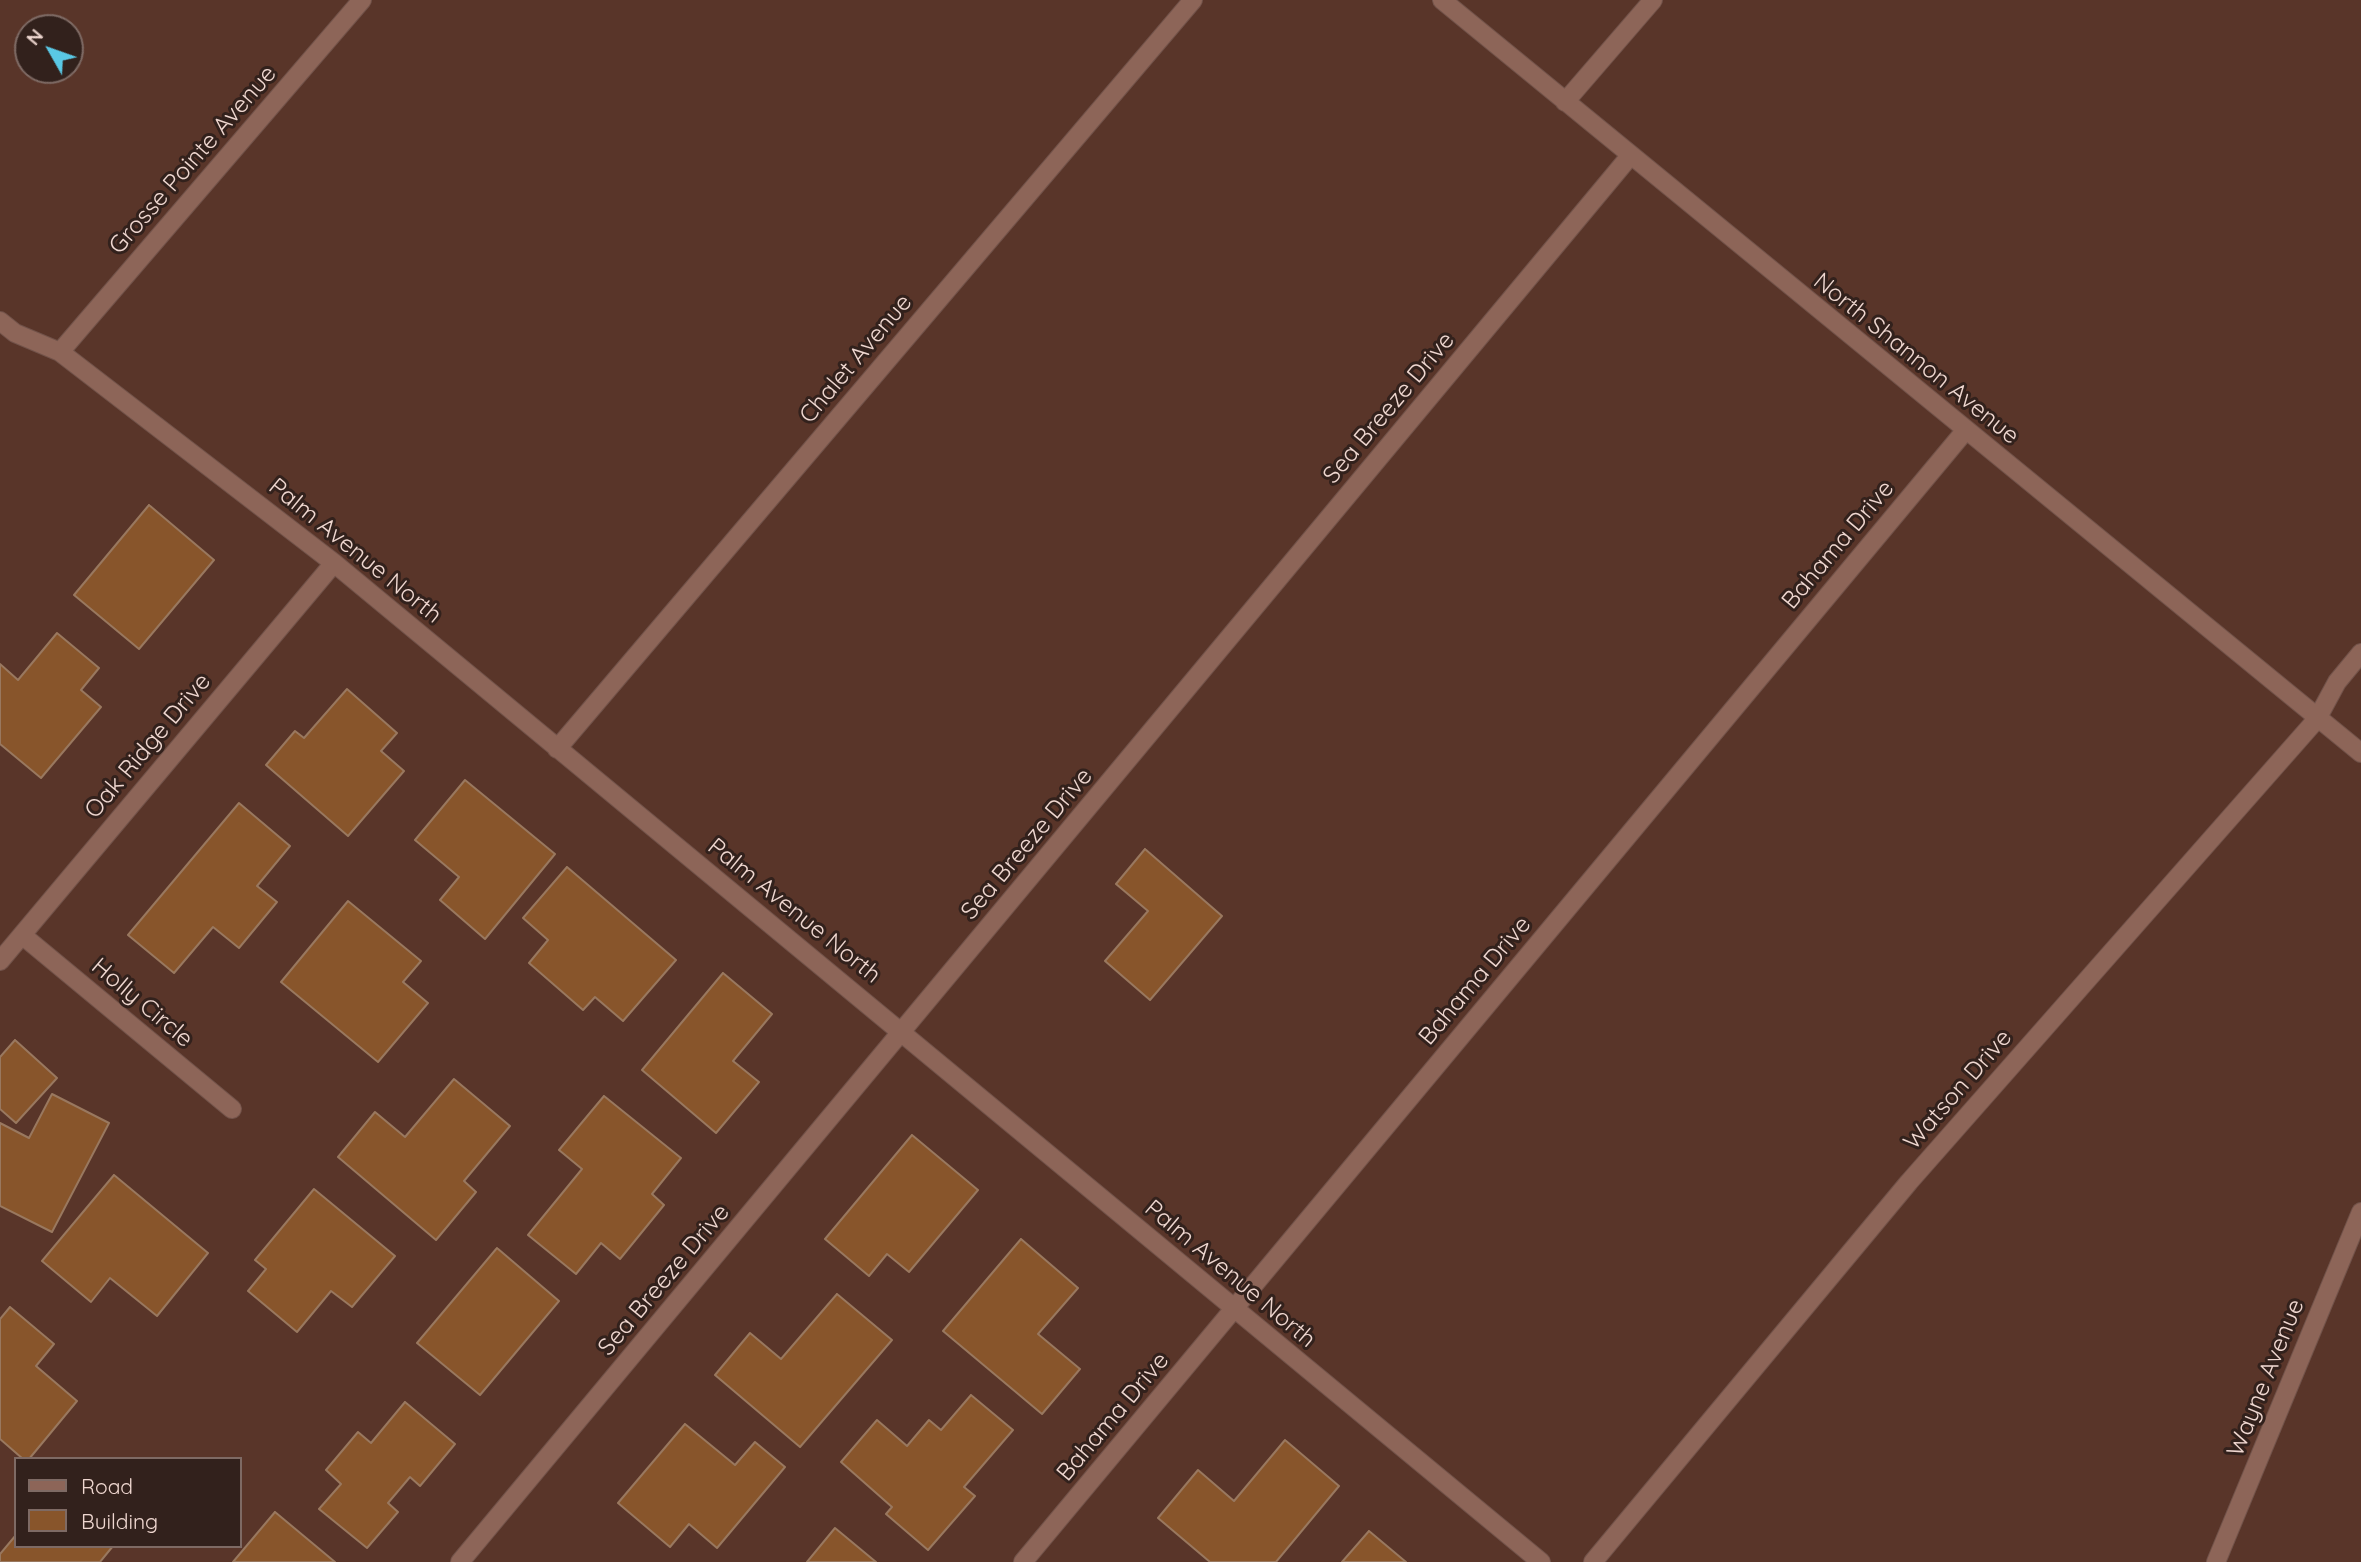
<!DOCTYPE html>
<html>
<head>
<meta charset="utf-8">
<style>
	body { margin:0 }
	#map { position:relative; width:2361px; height:1562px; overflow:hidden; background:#593529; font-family:Quicksand,sans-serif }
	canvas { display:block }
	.legend { position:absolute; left:14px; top:1457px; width:228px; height:91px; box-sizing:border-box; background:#32211c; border:2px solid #7e6a64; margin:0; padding:9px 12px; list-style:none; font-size:21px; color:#efd7d0 }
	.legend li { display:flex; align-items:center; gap:14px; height:35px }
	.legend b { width:35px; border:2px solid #7e6a64 }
	.north { position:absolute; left:14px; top:14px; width:70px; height:70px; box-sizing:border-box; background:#32211c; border:2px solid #7e6a64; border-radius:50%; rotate:310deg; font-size:19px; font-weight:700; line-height:28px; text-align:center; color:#efd7d0 }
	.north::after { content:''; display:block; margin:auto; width:24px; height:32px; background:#5ac8e5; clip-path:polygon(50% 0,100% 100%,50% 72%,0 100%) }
</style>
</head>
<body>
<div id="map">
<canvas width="2361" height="1562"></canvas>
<ul class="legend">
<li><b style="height:9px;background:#8d6558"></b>Road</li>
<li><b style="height:19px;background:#88552b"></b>Building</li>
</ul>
<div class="north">N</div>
</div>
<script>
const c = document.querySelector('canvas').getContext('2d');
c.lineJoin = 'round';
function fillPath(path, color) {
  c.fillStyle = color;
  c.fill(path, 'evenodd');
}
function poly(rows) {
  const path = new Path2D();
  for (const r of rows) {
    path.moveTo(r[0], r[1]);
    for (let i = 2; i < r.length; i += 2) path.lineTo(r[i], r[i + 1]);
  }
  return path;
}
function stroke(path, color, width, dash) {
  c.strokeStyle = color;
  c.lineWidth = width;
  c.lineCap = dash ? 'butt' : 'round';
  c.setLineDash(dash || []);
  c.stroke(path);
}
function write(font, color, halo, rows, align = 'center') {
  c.font = font + ' Quicksand,sans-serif';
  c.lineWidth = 6;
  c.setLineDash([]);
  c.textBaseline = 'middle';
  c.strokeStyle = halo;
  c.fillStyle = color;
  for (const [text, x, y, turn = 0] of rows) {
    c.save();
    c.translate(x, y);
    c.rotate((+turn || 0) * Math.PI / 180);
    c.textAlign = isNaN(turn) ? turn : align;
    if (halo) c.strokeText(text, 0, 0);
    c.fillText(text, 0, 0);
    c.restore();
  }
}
const building = poly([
	[149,505,214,560,139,649,74,595,149,505],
	[57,633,99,668,81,690,101,707,41,778,0,744,0,664,18,680,57,633],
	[347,689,397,733,381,751,404,771,348,836,266,765,295,731,304,738,347,689],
	[465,780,555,854,485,939,440,900,459,877,415,840,465,780],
	[239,803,290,846,257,886,277,902,239,948,213,927,174,973,128,935,239,803],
	[1145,849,1222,916,1150,1000,1105,961,1148,911,1116,884,1145,849],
	[567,867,676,960,623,1021,595,997,583,1010,529,963,548,940,523,918,567,867],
	[348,901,421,961,403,982,428,1003,378,1062,281,982,348,901],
	[723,973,772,1014,733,1061,759,1082,716,1133,642,1070,723,973],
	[15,1040,57,1078,16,1123,0,1109,0,1057,15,1040],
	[454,1079,510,1126,464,1181,476,1192,436,1240,338,1157,375,1112,405,1137,454,1079],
	[52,1094,109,1123,52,1232,0,1206,0,1123,29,1138,52,1094],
	[604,1096,681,1158,652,1194,664,1205,620,1259,601,1243,576,1274,528,1235,582,1169,559,1150,604,1096],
	[912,1135,978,1190,909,1272,887,1254,869,1276,825,1239,912,1135],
	[114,1175,208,1253,157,1316,110,1278,91,1302,42,1261,114,1175],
	[314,1189,395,1256,352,1307,331,1291,297,1332,248,1291,266,1269,255,1260,314,1189],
	[1021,1239,1078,1288,1038,1334,1080,1369,1042,1414,943,1331,1021,1239],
	[497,1248,559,1301,480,1395,417,1343,497,1248],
	[837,1294,892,1340,800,1447,715,1375,750,1333,781,1359,837,1294],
	[10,1307,54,1344,36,1366,77,1401,29,1459,23,1459,0,1439,0,1319,10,1307],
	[971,1395,1013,1430,964,1487,975,1496,928,1550,886,1514,892,1507,841,1462,877,1420,907,1446,929,1420,941,1430,971,1395],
	[405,1402,455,1444,420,1486,410,1477,388,1503,398,1512,367,1548,319,1509,341,1484,326,1470,358,1432,371,1443,405,1402],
	[685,1424,735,1465,755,1442,785,1467,717,1548,689,1524,670,1547,618,1503,685,1424],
	[1285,1440,1339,1486,1276,1562,1210,1562,1158,1518,1198,1470,1234,1501,1285,1440],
	[275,1512,335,1562,233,1562,275,1512],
	[835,1528,876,1562,807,1562,835,1528],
	[1369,1531,1406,1562,1342,1562,1369,1531],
	[16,1535,16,1546,113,1546,100,1562,0,1562,0,1554,16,1535]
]);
fillPath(building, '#88552b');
stroke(building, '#99785f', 2);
const street = poly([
	[1442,0,2361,753],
	[1565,102,1653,0],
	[0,321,15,333,60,352,334,563,1541,1562],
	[60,352,362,0],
	[557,749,1193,0],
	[22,935,232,1109],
	[0,961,334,563],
	[460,1562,1630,156],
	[1023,1562,1965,431],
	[1593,1562,1909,1182,2317,719,2337,682,2361,653],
	[2216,1562,2361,1212]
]);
stroke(street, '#72534a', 20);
stroke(street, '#8d6558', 18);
write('24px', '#efd7d0', '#32211c', [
	["Grosse Pointe Avenue",193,160,-49],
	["Chalet Avenue",856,359,-50],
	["North Shannon Avenue",1916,359,39],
	["Sea Breeze Drive",1389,408,-50],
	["Bahama Drive",1838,545,-50],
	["Palm Avenue North",355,551,39],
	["Oak Ridge Drive",148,746,-50],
	["Sea Breeze Drive",1027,844,-50],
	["Palm Avenue North",794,911,39],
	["Bahama Drive",1475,981,-50],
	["Holly Circle",142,1003,40],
	["Watson Drive",1958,1090,-49],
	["Palm Avenue North",1230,1274,40],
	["Sea Breeze Drive",664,1280,-50],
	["Wayne Avenue",2266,1378,-68],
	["Bahama Drive",1113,1417,-50]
]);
</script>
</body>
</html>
